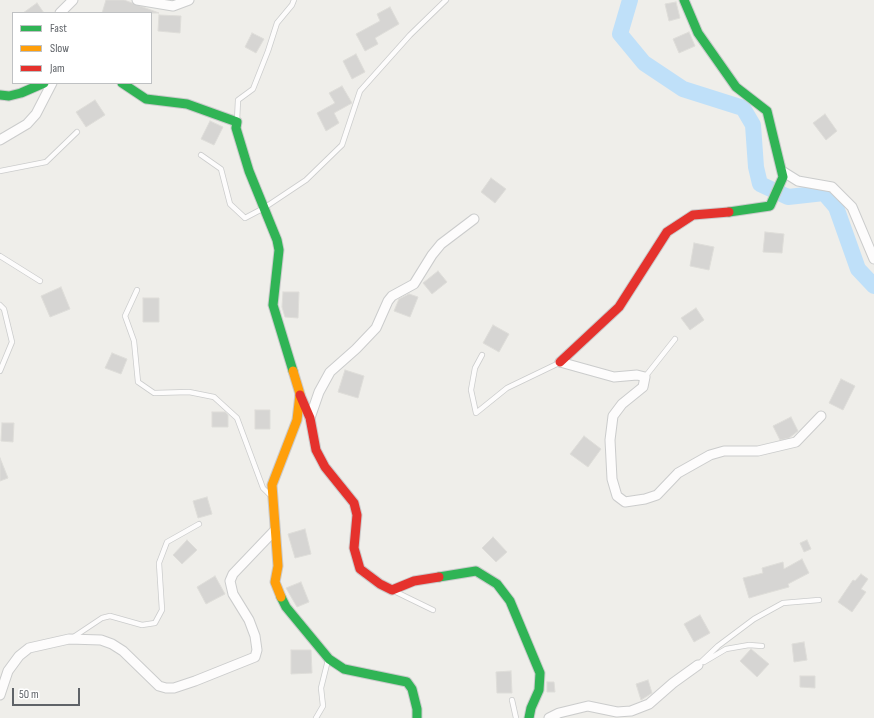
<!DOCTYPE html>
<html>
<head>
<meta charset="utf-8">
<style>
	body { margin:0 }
	#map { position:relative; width:874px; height:718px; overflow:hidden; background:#efeeea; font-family:"Sofia Sans Condensed",sans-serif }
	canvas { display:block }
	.legend { position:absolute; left:12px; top:12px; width:140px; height:72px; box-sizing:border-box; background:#fff; border:1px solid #bfc1c3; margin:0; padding:5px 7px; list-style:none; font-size:12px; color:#5f6368 }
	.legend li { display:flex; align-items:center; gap:8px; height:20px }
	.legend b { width:20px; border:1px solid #bfc1c3 }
	.scale { position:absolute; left:12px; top:688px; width:68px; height:18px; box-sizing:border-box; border:2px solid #5f6368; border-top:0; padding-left:5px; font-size:12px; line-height:14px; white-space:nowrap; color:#5f6368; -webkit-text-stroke:3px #fff; paint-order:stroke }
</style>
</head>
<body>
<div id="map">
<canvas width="874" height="718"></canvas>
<ul class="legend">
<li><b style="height:5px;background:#30b455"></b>Fast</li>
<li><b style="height:5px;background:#ff9f0a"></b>Slow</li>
<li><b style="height:5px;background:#e5322d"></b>Jam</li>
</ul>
<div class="scale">50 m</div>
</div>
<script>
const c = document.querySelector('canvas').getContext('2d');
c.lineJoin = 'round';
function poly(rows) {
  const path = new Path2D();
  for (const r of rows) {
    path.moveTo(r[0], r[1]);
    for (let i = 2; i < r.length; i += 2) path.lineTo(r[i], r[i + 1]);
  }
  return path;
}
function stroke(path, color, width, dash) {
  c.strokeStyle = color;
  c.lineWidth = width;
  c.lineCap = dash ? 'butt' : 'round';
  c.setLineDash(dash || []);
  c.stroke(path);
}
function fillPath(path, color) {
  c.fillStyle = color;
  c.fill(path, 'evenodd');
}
stroke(poly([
	[630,0,620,34,644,63,683,89,743,108,753,125,756,167,760,184,788,197,824,193,836,207,858,269,874,286]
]), '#bfe0f9', 16);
const building = poly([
	[106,0,124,0,159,13,102,13,106,0],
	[676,2,680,18,669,21,665,4,676,2],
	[37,3,44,13,23,13,37,3],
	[390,7,399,24,375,38,378,44,365,51,356,34,380,21,377,14,390,7],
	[159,15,181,16,180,33,158,31,159,15],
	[689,32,695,46,679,53,673,39,689,32],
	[252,33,264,39,256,53,245,47,252,33],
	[356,54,365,72,352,79,343,61,356,54],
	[342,86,352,103,334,113,339,123,326,131,317,113,335,103,329,93,342,86],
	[95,100,105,115,86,127,76,112,95,100],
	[825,114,837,131,826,140,813,123,825,114],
	[210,121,223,127,214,145,201,139,210,121],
	[491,178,506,189,495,203,481,192,491,178],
	[765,232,784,234,782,253,763,252,765,232],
	[694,243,714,247,709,270,690,266,694,243],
	[438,271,447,282,432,294,423,283,438,271],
	[61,287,70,309,50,317,41,296,61,287],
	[283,292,299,292,298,318,285,317,282,307,283,292],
	[409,294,418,297,410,317,394,311,399,299,409,294],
	[143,298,159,298,159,322,143,322,143,298],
	[696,308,704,320,690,330,681,318,696,308],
	[493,325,509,334,499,352,483,343,493,325],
	[112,353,127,359,121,374,105,368,112,353],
	[345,370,364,376,358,398,338,392,345,370],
	[841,379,855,386,843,410,829,403,841,379],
	[255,410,270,410,270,429,255,429,255,410],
	[212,412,225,412,228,415,228,427,212,427,212,412],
	[791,417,798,431,789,438,780,440,773,426,791,417],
	[2,423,14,423,13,442,1,441,2,423],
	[584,436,601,449,588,467,570,454,584,436],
	[0,458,8,478,0,481,0,458],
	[207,497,212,514,198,518,193,501,207,497],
	[305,529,311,554,295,558,288,534,305,529],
	[493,537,507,552,496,562,482,548,493,537],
	[187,540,197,550,182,564,173,555,187,540],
	[807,540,811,549,804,552,800,543,807,540],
	[802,559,809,573,788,584,789,587,749,598,743,578,763,573,762,568,783,562,784,569,802,559],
	[861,574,868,579,861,589,866,592,852,612,838,602,853,580,855,581,861,574],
	[215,576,225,594,206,604,197,587,215,576],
	[301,582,309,602,297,607,286,588,301,582],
	[700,615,710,633,694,642,684,624,700,615],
	[804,642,807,660,794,662,792,644,804,642],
	[751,649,769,664,757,677,740,661,751,649],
	[291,650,311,650,312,673,291,674,291,650],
	[511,671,512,693,497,693,496,672,511,671],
	[800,676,815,676,815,688,800,687,800,676],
	[648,680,652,693,641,700,636,684,648,680],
	[547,682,554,682,555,692,547,692,547,682]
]);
fillPath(building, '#d6d5d3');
stroke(building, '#deddd9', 1);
const lane = poly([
	[237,121,238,100,253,89,268,51,277,23,292,5,294,0],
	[201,155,221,169,230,204,245,218,264,208,306,180,342,145,360,91,410,35,446,0],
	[0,171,46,162,77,132],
	[0,256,40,281],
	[137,290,125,316,134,341,138,382,154,393,189,392,214,397,237,418,263,488,269,494],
	[0,305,4,309,12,342,0,371],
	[482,355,475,368,471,390,476,413,507,388,559,363],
	[645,377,675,339],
	[396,592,433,610],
	[72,638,102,618,110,616,142,625,155,623,162,610,159,563,167,542,199,524],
	[704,662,726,649,749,645,762,646],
	[698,665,718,646,754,619,783,603,819,600],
	[512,700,516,718],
	[316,718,323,706,321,688,328,660]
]);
const street = poly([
	[137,0,173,6,189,0],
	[60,13,73,0],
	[0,140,27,124,36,114,52,83],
	[782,171,798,181,832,187,852,207,874,259],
	[560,362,614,377,637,375,645,377,643,387,622,404,613,416,610,440,612,479,617,496,625,502,645,499,657,495,678,473,710,455,724,451,758,451,796,442,821,416],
	[310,418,319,392,330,372,356,349,376,328,388,301,392,296,414,284,432,255,441,244,474,219],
	[0,695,8,671,19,656,29,648,69,639,101,640,112,644,123,651,159,686,166,688,174,688,195,681,255,657,257,650,255,636,249,620,233,594,230,581,233,574,275,530],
	[549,718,559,713,588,706,617,712,631,711,649,704,673,683,698,665]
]);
const fast = poly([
	[684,0,698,33,736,87,767,111,783,177,770,206,729,212],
	[122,83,146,99,187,104,237,122,236,128,249,171,277,240,279,250,273,305,293,371],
	[0,95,9,96,21,93,44,83],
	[439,577,476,571,497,584,510,601,540,673,539,690,531,708,529,718],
	[281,597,286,607,329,659,344,669,407,682,412,689,417,709,417,718]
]);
const slow = poly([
	[281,597,275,582,278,566,272,485,297,420,300,394,293,371]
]);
const jam = poly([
	[560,362,619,307,667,232,693,215,729,212],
	[300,395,310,418,316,450,325,467,354,503,357,515,354,548,360,569,380,584,392,590,414,581,439,577]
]);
stroke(lane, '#cbcccc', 6);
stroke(street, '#cbcccc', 11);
stroke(fast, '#cacacb', 11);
stroke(slow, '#cacacb', 11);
stroke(jam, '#cacacb', 11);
stroke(lane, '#fdfcfc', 4.5);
stroke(street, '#fdfcfc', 9);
stroke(fast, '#30b455', 9);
stroke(slow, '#ff9f0a', 9);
stroke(jam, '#e5322d', 9);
</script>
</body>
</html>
